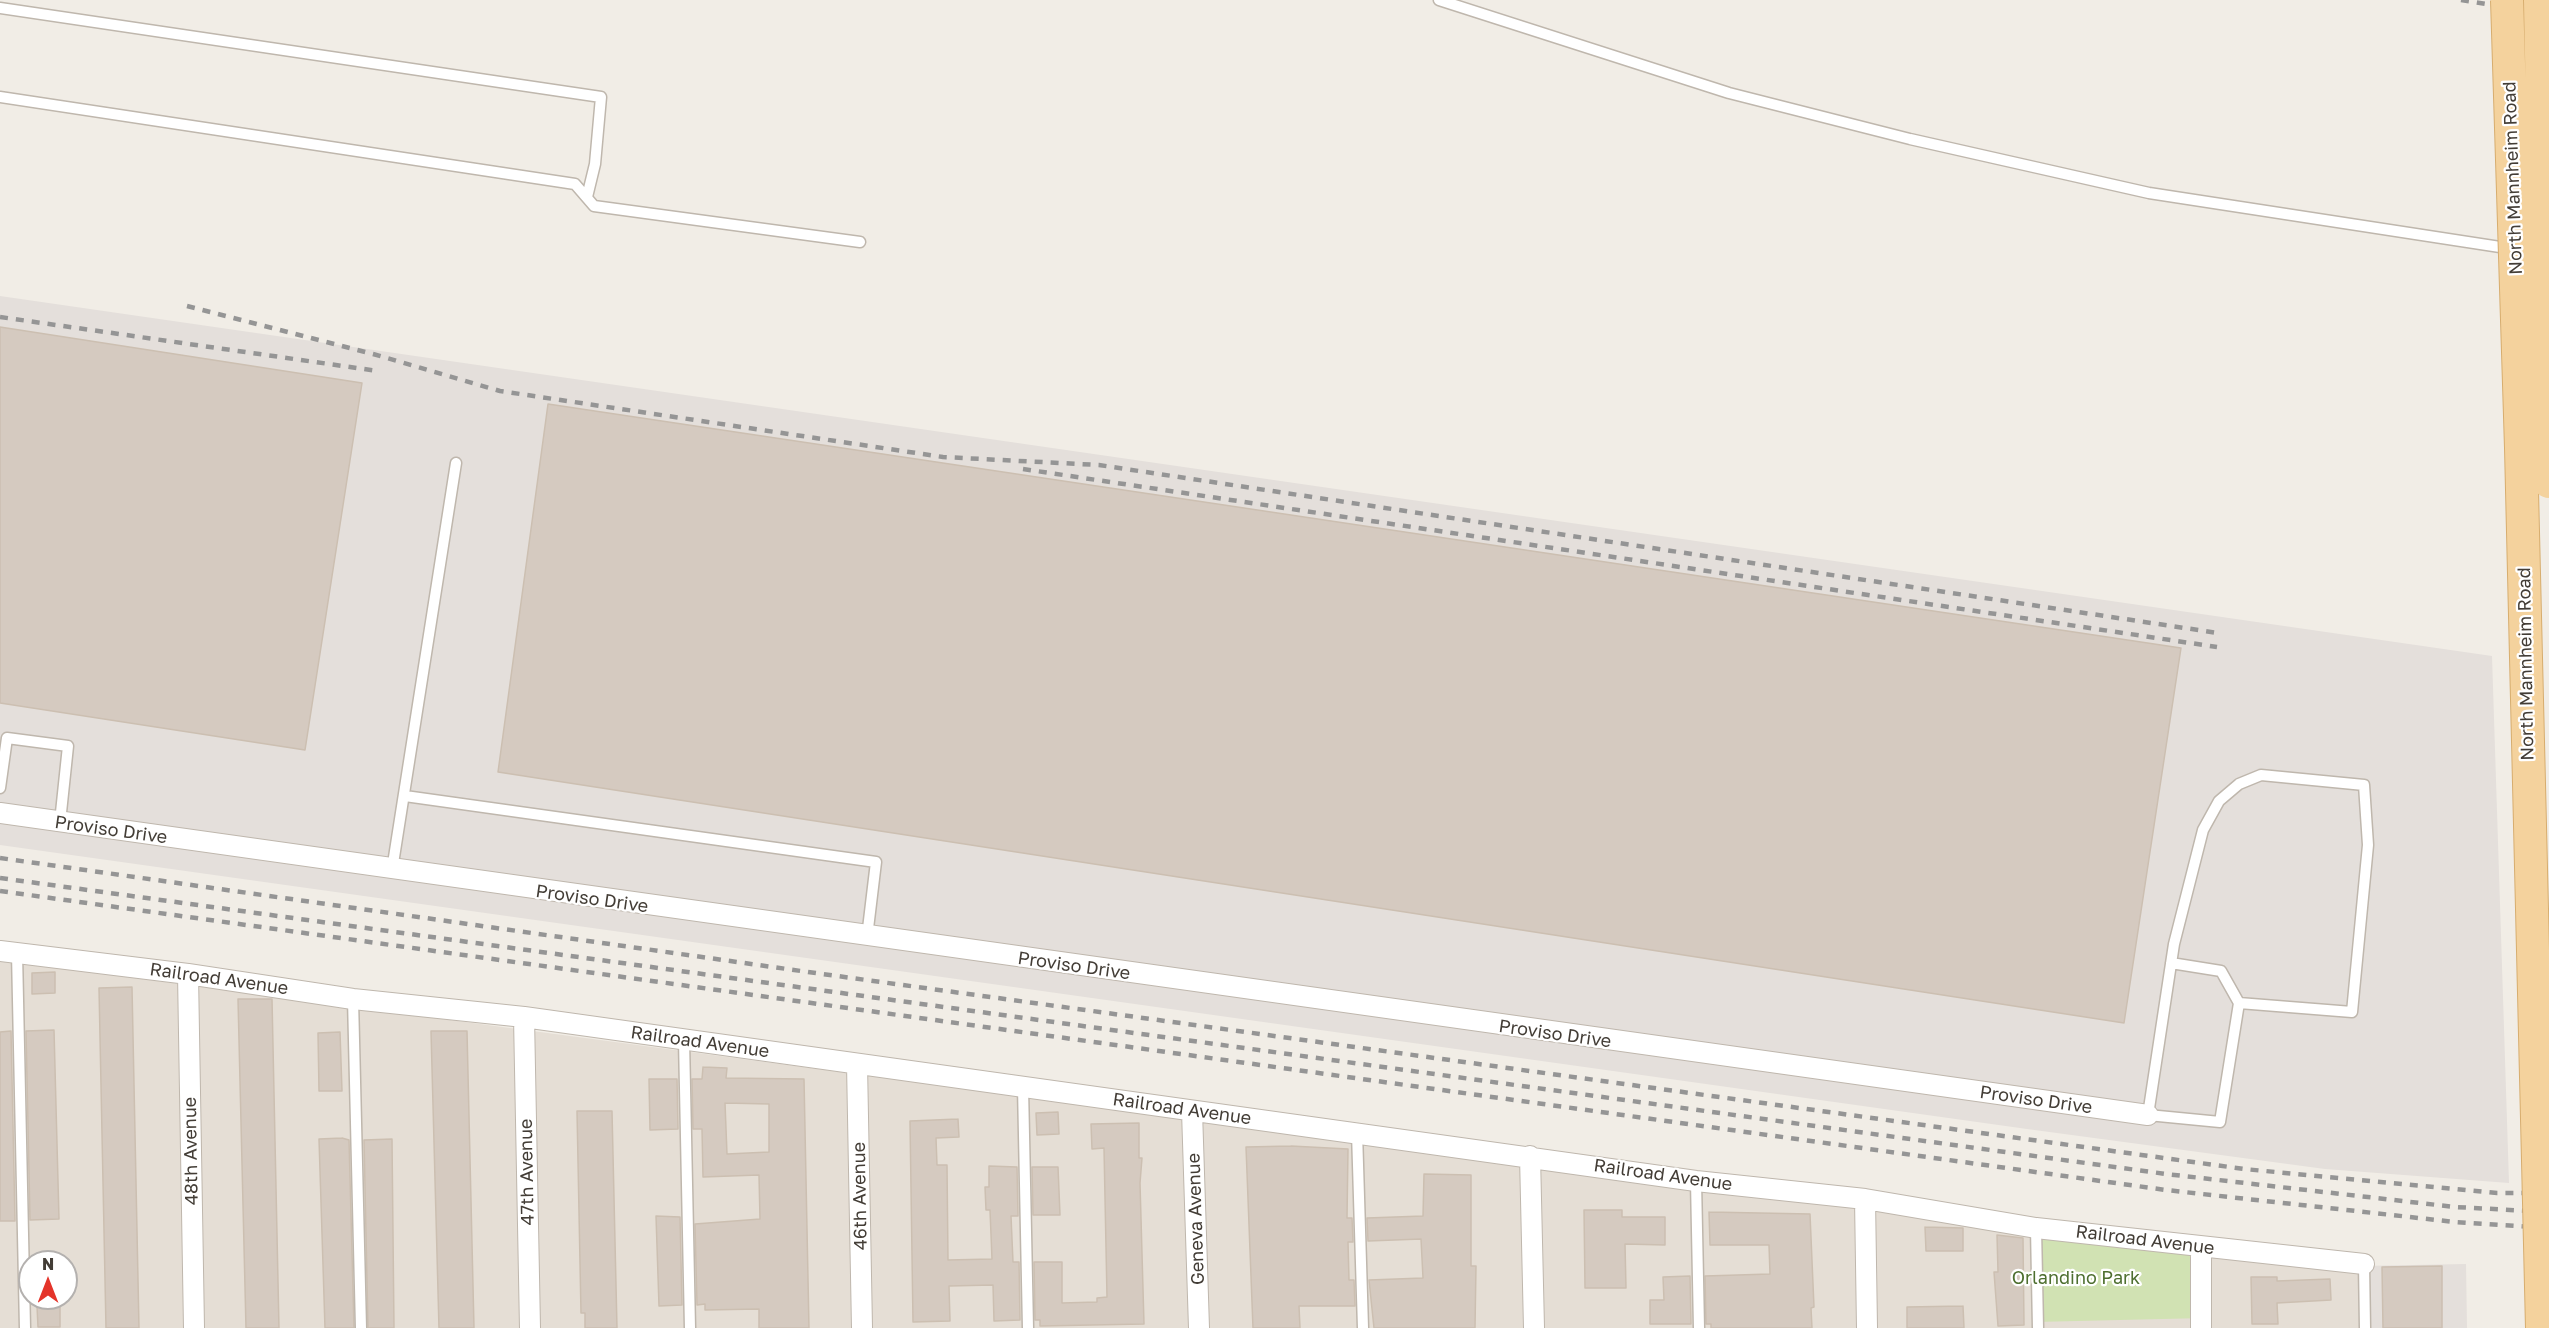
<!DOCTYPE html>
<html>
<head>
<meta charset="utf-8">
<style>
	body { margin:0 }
	#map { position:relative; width:2549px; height:1328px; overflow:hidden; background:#f1ede6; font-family:"Golos Text",sans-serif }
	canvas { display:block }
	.north { position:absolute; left:18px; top:1250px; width:60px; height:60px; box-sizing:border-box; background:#fff; border:2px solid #b4b1af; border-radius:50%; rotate:0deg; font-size:16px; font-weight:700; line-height:24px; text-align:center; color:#433d36 }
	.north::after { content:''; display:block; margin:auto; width:21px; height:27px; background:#e4342a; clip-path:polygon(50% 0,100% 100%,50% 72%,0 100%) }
</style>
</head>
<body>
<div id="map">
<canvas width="2549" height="1328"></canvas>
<div class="north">N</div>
</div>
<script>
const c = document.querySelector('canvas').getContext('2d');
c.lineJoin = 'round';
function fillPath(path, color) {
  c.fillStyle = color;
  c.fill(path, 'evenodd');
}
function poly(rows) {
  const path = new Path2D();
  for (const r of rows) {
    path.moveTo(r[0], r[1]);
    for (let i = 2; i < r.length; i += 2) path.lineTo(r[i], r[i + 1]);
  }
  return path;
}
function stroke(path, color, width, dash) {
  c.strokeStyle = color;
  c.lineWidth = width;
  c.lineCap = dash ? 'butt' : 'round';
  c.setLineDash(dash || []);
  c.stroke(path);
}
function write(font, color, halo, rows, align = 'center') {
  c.font = font + ' "Golos Text",sans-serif';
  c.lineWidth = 4.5;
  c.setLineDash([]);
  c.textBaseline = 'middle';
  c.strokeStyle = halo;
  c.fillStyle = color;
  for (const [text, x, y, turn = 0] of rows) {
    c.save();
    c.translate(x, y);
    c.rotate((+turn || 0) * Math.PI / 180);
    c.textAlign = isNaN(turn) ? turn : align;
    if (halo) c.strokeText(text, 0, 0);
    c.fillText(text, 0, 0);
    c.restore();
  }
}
fillPath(poly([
	[0,960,2033,1231,2361,1266,2364,1328,0,1328],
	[30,1262,66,1262,66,1298,30,1298]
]), '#e5ded5');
fillPath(poly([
	[0,296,2492,656,2509,1183,2325,1169,2027,1129,0,845],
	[2466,1264,2467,1328,2364,1328,2361,1266]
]), '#e4dfdb');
fillPath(poly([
	[2033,1231,2204,1250,2205,1318,2035,1322]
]), '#d1e2b3');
const building = poly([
	[0,327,362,383,305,750,0,703,0,327],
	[548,404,2181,648,2124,1023,498,772,548,404],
	[55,972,55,993,32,994,32,973,55,972],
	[132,987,139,1328,106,1328,99,988,132,987],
	[238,999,272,999,279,1328,246,1328,238,999],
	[54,1030,59,1219,30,1220,26,1031,54,1030],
	[11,1031,15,1221,0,1221,0,1032,11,1031],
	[431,1031,467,1031,474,1328,439,1328,431,1031],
	[340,1032,342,1091,319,1091,318,1033,340,1032],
	[703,1067,727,1068,726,1078,804,1079,809,1328,759,1328,759,1309,705,1310,705,1304,697,1305,695,1224,760,1219,759,1175,703,1177,702,1129,693,1129,692,1079,702,1079,703,1067],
	[725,1103,769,1104,769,1152,727,1154,725,1103],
	[649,1079,677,1079,678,1129,650,1130,649,1079],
	[577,1111,612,1111,617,1328,585,1328,585,1313,581,1313,577,1111],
	[1058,1112,1059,1134,1037,1135,1036,1113,1058,1112],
	[958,1119,959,1137,936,1138,937,1165,947,1165,948,1260,992,1259,990,1210,986,1210,985,1187,989,1187,989,1166,1017,1167,1018,1216,1011,1216,1013,1262,1019,1262,1020,1320,994,1321,993,1285,949,1286,950,1321,913,1322,910,1121,958,1119],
	[1139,1123,1139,1158,1142,1158,1140,1183,1144,1324,1040,1326,1040,1320,1035,1320,1034,1262,1062,1262,1062,1303,1097,1302,1097,1298,1107,1297,1104,1148,1092,1149,1091,1124,1139,1123],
	[342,1138,349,1140,354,1328,325,1328,319,1139,342,1138],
	[392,1139,394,1328,368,1328,364,1140,392,1139],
	[1291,1146,1348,1149,1347,1218,1352,1218,1353,1242,1348,1242,1349,1280,1354,1280,1355,1306,1299,1306,1300,1328,1253,1328,1246,1147,1291,1146],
	[1032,1167,1058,1167,1060,1215,1033,1215,1032,1167],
	[1424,1174,1471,1175,1471,1266,1476,1266,1475,1328,1374,1328,1369,1280,1423,1278,1421,1239,1368,1241,1367,1218,1423,1216,1424,1174],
	[1584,1210,1622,1210,1622,1217,1665,1217,1665,1245,1625,1244,1626,1288,1585,1288,1584,1210],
	[1709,1212,1810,1214,1814,1307,1811,1308,1812,1328,1711,1328,1711,1324,1706,1324,1705,1276,1770,1274,1769,1245,1710,1245,1709,1212],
	[656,1216,680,1217,682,1305,659,1306,656,1216],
	[1925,1227,1963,1228,1963,1251,1926,1251,1925,1227],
	[1997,1235,2023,1238,2024,1325,1998,1326,1994,1272,1998,1272,1997,1235],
	[2442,1266,2442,1328,2383,1328,2382,1267,2442,1266],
	[1690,1276,1691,1324,1650,1324,1650,1300,1664,1300,1663,1277,1690,1276],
	[2251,1277,2277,1277,2277,1281,2330,1279,2331,1300,2277,1303,2278,1324,2252,1324,2251,1277],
	[60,1305,60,1327,38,1327,37,1306,60,1305],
	[1963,1306,1964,1328,1907,1328,1907,1307,1963,1306]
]);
fillPath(building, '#d5cac0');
stroke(building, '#ccbfb1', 1.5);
const service = poly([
	[1439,0,1729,93,1910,139,2149,193,2513,249],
	[0,8,601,97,595,164,587,197],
	[0,97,575,184,594,206,860,242],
	[2261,775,2364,785,2368,845,2352,1012,2239,1003,2220,1122,2148,1115,2174,944,2203,830,2219,801,2239,784,2261,775],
	[0,788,7,738,68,746,60,822],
	[405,796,876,862,867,937],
	[392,870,456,463],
	[17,953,25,1328],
	[2171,963,2221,971,2239,1003],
	[353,999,361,1328],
	[684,1040,690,1328],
	[1023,1087,1028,1328],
	[1357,1132,1363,1328],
	[1696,1181,1699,1328],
	[2036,1228,2038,1328],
	[2364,1264,2365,1328]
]);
const minor = poly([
	[0,813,2148,1115],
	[0,951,188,974,353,999,524,1017,1696,1181,1865,1199,2036,1228,2364,1264],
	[188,974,194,1328],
	[524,1017,530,1328],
	[857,1064,862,1328],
	[1192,1111,1199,1328],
	[1530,1156,1534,1328],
	[1865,1199,1867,1328],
	[2201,1247,2201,1328]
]);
stroke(service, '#bfb7ad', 13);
stroke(minor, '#bfb7ad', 22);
stroke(service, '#fff', 10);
stroke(minor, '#fff', 20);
stroke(poly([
	[2461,0,2549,14],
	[187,306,373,354,500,391,943,457,1099,465,2218,633],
	[0,317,378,371],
	[1023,469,2217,647],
	[0,858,808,972,2244,1169,2497,1193,2549,1193],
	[0,878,2166,1174,2455,1207,2549,1212],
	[0,891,2166,1190,2455,1222,2549,1228]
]), '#959595', 4.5, [8, 8]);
const primaryBridge = poly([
	[2507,0,2521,448,2542,1328],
	[2540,0,2549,482]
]);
stroke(primaryBridge, '#d7ad6e', 34, []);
stroke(primaryBridge, '#f4d29d', 32);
write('18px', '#433d36', '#fff', [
	["North Mannheim Road",2513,178,-92],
	["North Mannheim Road",2526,664,-91],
	["Proviso Drive",111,830,8],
	["Proviso Drive",592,899,8],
	["Proviso Drive",1074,966,8],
	["Railroad Avenue",219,979,8],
	["Proviso Drive",1555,1034,8],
	["Railroad Avenue",700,1042,8],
	["Proviso Drive",2036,1100,8],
	["Railroad Avenue",1182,1109,8],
	["48th Avenue",191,1151,-91],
	["47th Avenue",527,1172,-91],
	["Railroad Avenue",1663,1175,8],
	["46th Avenue",860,1196,-91],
	["Geneva Avenue",1196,1219,-92],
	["Railroad Avenue",2145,1240,7]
]);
write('18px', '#4e6f30', '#fff', [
	["Orlandino Park",2076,1278]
]);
</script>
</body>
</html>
